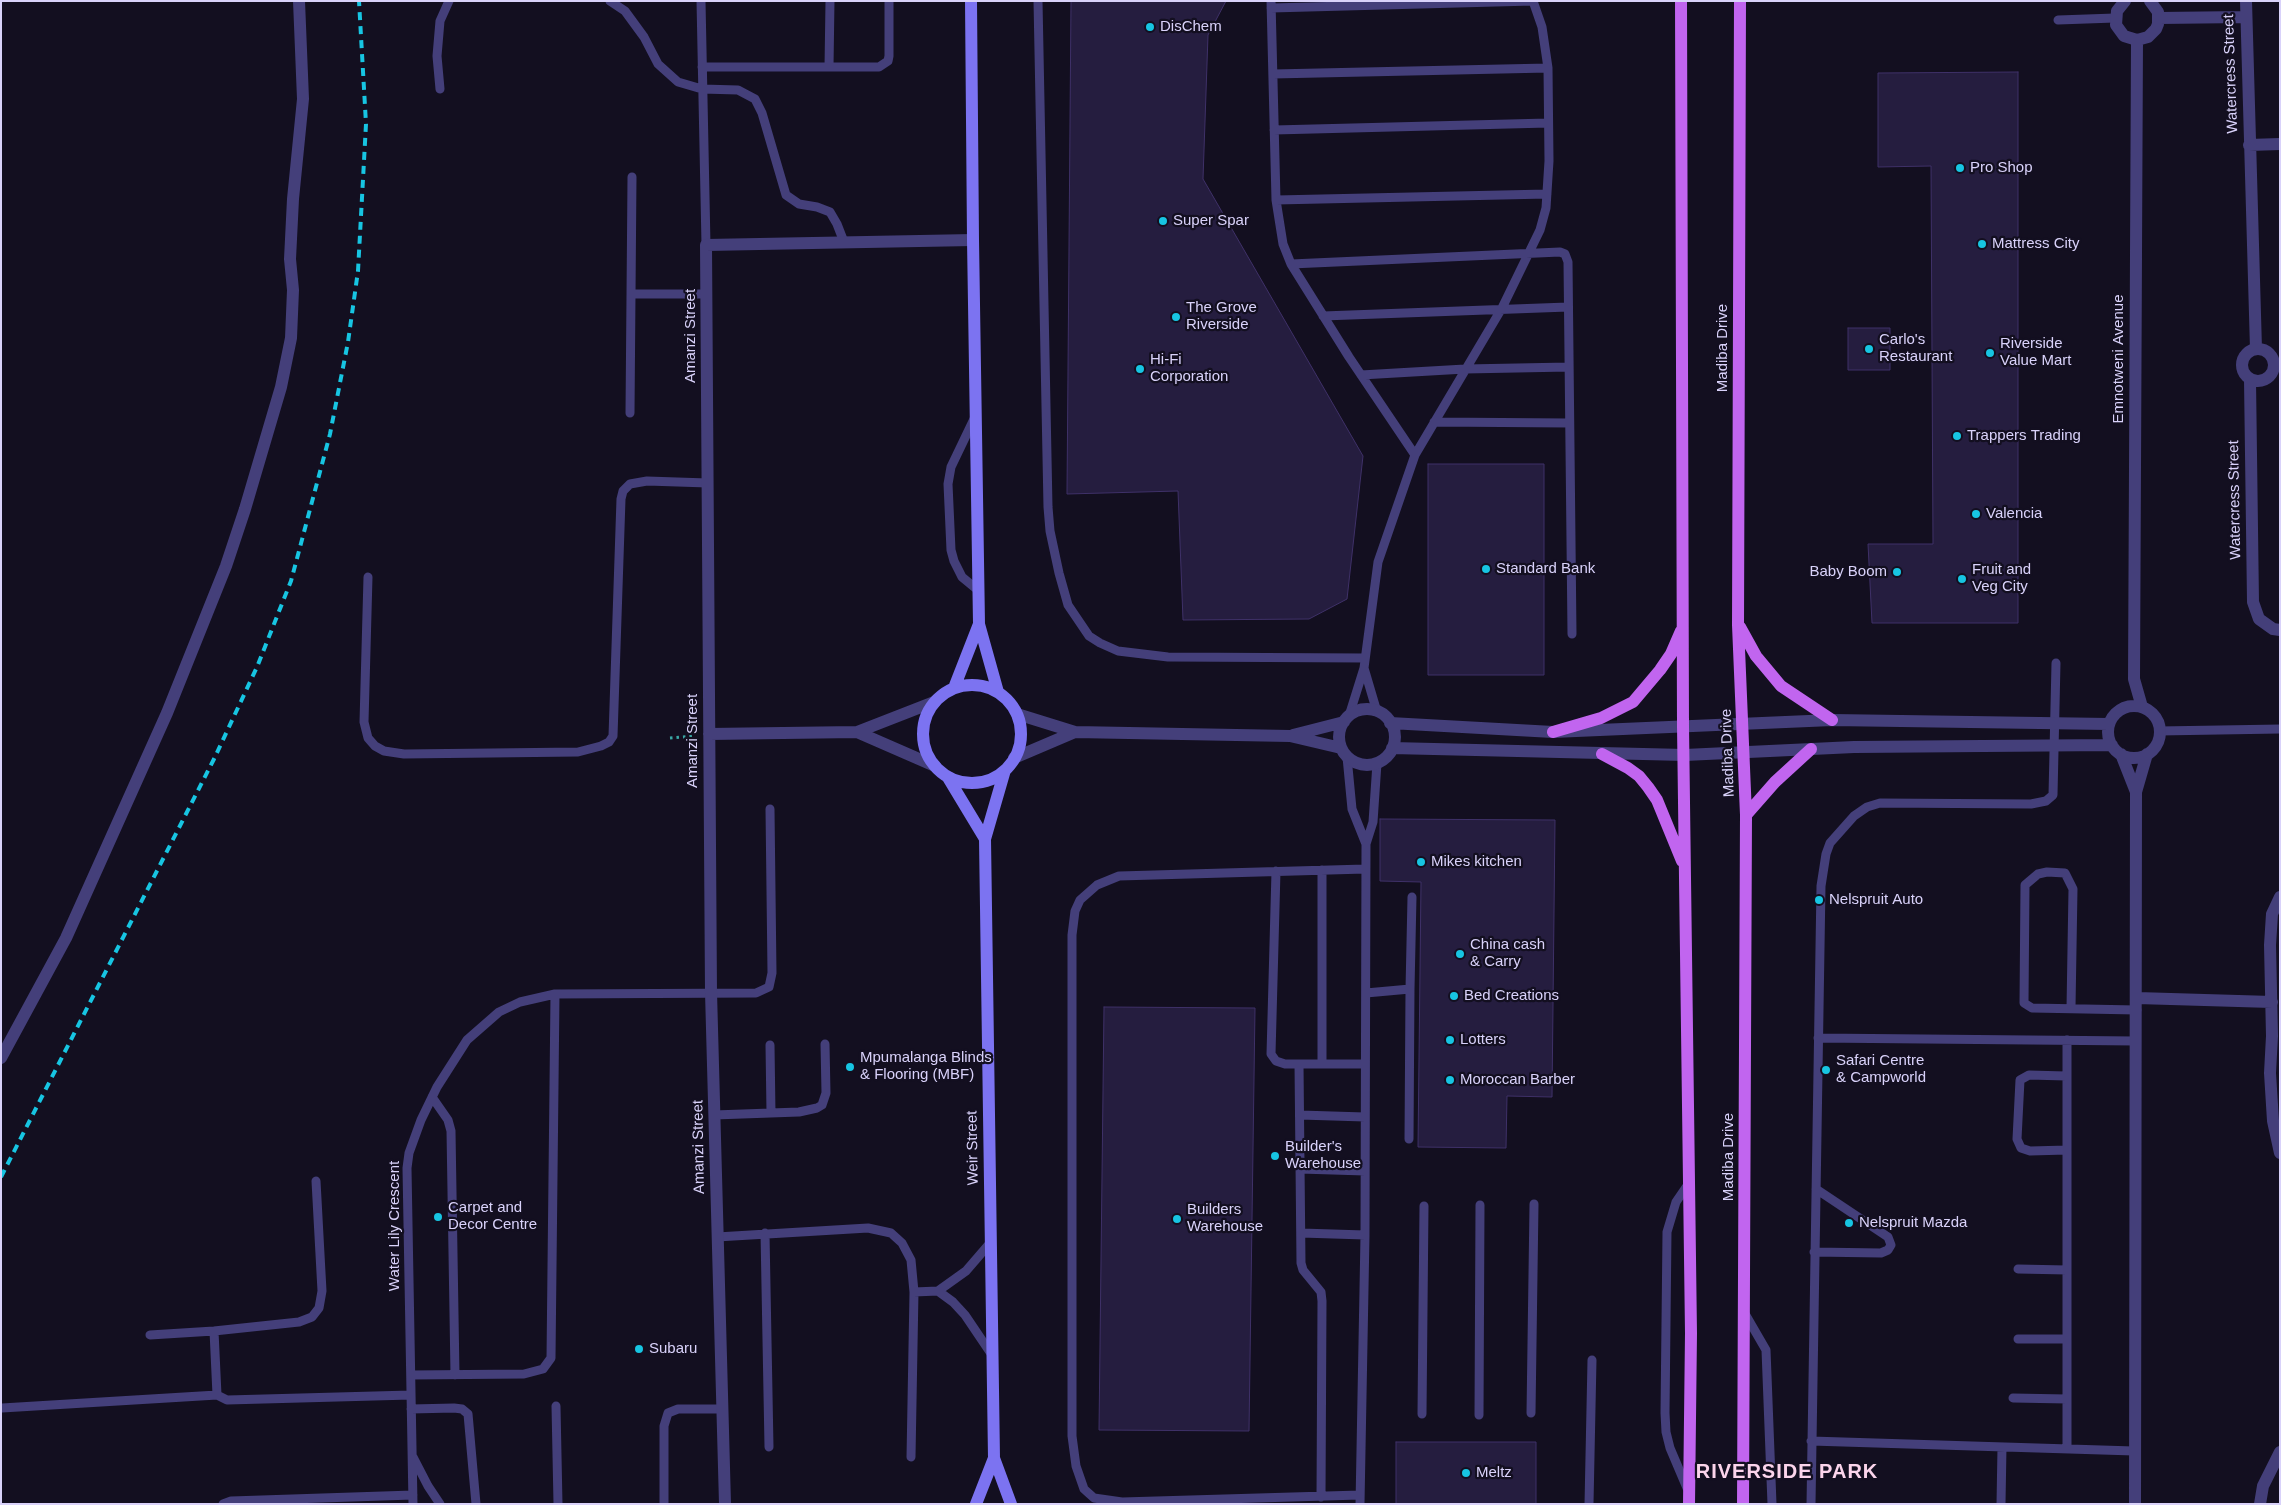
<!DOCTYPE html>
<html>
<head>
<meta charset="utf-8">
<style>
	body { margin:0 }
	#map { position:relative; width:2281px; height:1505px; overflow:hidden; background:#130f20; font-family:Helvetica,sans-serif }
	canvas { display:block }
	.frame { position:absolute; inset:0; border:2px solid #d9d2fa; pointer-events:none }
</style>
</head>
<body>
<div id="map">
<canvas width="2281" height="1505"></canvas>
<div class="frame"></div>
</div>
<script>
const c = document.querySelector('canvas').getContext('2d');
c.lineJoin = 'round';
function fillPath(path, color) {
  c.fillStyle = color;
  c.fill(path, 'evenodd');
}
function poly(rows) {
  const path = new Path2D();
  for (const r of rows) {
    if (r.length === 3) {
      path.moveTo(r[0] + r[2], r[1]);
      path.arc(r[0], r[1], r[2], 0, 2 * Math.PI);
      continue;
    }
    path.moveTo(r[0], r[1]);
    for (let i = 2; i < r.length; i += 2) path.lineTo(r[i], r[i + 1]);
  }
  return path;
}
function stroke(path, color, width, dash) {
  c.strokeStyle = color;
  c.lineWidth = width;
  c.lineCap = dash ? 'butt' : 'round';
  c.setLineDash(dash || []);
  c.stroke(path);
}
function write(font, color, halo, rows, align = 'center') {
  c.font = font + ' Helvetica,sans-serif';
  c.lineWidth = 4.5;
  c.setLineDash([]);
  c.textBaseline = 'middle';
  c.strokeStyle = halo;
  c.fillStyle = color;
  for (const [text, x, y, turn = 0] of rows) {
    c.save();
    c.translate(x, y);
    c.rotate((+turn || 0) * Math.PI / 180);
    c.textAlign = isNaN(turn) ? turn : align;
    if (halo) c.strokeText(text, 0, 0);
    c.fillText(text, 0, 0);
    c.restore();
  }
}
const building = poly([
	[1071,1,1226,1,1208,35,1203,179,1363,456,1347,599,1309,619,1183,620,1178,491,1067,494,1071,1],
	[2018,72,2018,623,1872,623,1868,544,1933,544,1931,166,1878,167,1878,73,2018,72],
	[1848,328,1890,328,1890,370,1848,370,1848,328],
	[1428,464,1544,464,1544,675,1428,675,1428,464],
	[1380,819,1555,820,1552,1097,1507,1096,1506,1148,1418,1147,1421,882,1380,881,1380,819],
	[1104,1007,1255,1008,1249,1431,1099,1430,1104,1007],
	[1396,1442,1536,1442,1536,1504,1396,1504,1396,1442]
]);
fillPath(building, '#251d3f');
stroke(building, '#3f3168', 1);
stroke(poly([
	[670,738,694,736]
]), '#3aa7a5', 3, [2.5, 4]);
stroke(poly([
	[610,1,625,11,644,37,658,64,678,82,702,89,738,90,755,99,762,113,786,195,799,204,817,207,830,212,837,224,844,242],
	[701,1,706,245],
	[1038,1,1048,507,1050,531,1059,573,1068,605,1089,636,1100,643,1118,651,1168,657,1365,658],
	[1271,1,1276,200,1283,244,1291,264,1349,357,1415,455],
	[1271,8,1533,1],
	[2058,20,2115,18],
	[702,67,879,67,888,61,889,56,889,1],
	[829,67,830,1],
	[1273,74,1548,68],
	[440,89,437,56,440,21,449,1],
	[1274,130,1548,123],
	[1276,200,1547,194],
	[1291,264,1560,252,1565,254,1568,262,1572,634],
	[631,294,707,294],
	[1323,316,1568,307],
	[1361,375,1465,369,1569,367],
	[630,413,632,177],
	[974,419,951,467,948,484,951,550,954,561,962,577,979,591],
	[1434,422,1569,423],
	[368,577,364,722,368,738,375,746,384,751,404,754,578,752,601,746,609,742,613,736,621,499,623,491,630,484,647,481,708,483],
	[1364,668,1377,712],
	[1349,716,1364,668,1378,562,1415,455,1502,308,1540,230,1546,208,1549,161,1548,68,1542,27,1533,1],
	[2159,731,2280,729],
	[1347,757,1352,809,1366,844],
	[1276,871,1271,1054,1276,1061,1285,1064,1365,1064],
	[1366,993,1410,989,1412,897],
	[2071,1008,2073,889,2065,873,2047,872,2038,874,2025,885,2024,1003,2032,1008,2137,1010],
	[1818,1038,2136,1041],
	[2067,1040,2067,1449],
	[770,1045,771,1113],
	[1299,1064,1301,1263,1303,1270,1321,1292,1322,1301,1321,1497],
	[1322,1064,1322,870],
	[2066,1076,2029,1075,2020,1080,2017,1139,2021,1148,2030,1151,2067,1150],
	[432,1097,448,1120,451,1131,455,1375],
	[714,1115,799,1112,817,1108,822,1105,826,1093,825,1044],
	[1300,1115,1365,1117],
	[1409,1139,1410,989],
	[1300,1169,1365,1171],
	[765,1233,769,1447],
	[1301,1233,1365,1235],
	[717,1237,868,1228,891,1233,902,1243,911,1260,914,1292,911,1457],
	[1814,1252,1881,1253,1888,1250,1891,1245,1888,1237,1816,1189],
	[2018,1269,2067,1270],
	[938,1291,953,1302,965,1315,992,1355],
	[914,1292,938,1291,966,1271,991,1242],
	[1744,1312,1766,1350,1772,1504],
	[214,1331,217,1395,227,1400,411,1395],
	[150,1335,214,1331,299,1322,312,1317,319,1308,322,1291,316,1181],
	[2018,1339,2067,1339],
	[411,1375,524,1374,543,1369,551,1358,555,994],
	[2013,1398,2067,1399],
	[556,1406,558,1504],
	[2,1408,217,1395],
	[411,1409,454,1408,462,1409,468,1414,476,1504],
	[1531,1413,1534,1204],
	[1422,1414,1424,1206],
	[1479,1415,1480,1205],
	[1811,1441,2134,1451],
	[413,1457,428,1486,440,1504],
	[1687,1488,1670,1448,1666,1432,1665,1413,1667,1232,1676,1202,1689,1183],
	[1360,1495,1122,1502,1094,1498,1084,1489,1076,1466,1072,1436,1072,935,1075,911,1080,900,1097,885,1119,876,1365,869],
	[223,1504,231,1501,413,1495],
	[413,1504,407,1168,409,1153,421,1120,437,1087,467,1040,499,1012,520,1002,555,994,756,993,769,987,772,973,770,809],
	[664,1504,664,1426,668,1413,678,1409,722,1409],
	[1360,1504,1365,1235,1366,844,1373,822,1377,763],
	[1589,1504,1592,1360],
	[1811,1504,1821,886,1826,854,1830,843,1854,816,1867,807,1880,803,2031,804,2046,801,2053,795,2056,663],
	[2001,1504,2002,1447]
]), '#443f7a', 9);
stroke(poly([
	[2125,1,2117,11,2116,25,2124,36,2137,40,2148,37,2156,29,2158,24,2158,12,2150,1],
	[2246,1,2256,349],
	[2159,18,2245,17],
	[2137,40,2134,679,2142,707],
	[2249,145,2280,144],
	[2258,365,16],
	[2250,380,2253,602,2259,619,2273,629,2280,630],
	[2134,732,26],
	[1367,737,28],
	[1017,714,1075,732,1290,736,1341,748],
	[1390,723,1553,732,1832,720,2109,724],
	[857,732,935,766],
	[709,734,857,732,934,702],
	[1293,735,1344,722],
	[1392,748,1685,755,1854,747,2112,745],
	[2121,754,2136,792],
	[1014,758,1075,732],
	[2280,897,2272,914,2270,945,2272,1036,2270,1073,2273,1121,2280,1153],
	[2137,998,2272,1002],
	[1,1058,66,938,167,713,226,566,245,509,281,387,291,338,293,290,290,259,293,199,303,99,299,1],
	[725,1504,711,992,706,245,973,240],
	[2135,1504,2136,792,2147,754],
	[2260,1504,2263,1486,2280,1452]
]), '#443f7a', 12);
stroke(poly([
	[971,1,973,240,979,624,998,692],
	[972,734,49],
	[954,688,979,624],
	[1005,770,985,839,994,1458,1011,1504],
	[947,776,985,839],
	[976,1504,994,1458]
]), '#7c73f1', 12);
stroke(poly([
	[1681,1,1683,726,1691,1333,1689,1504],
	[1740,1,1738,625,1746,815,1743,1504],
	[1740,627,1756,656,1781,686,1832,720],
	[1553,732,1601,718,1633,702,1660,670,1671,654,1681,631],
	[1602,754,1628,768,1639,776,1648,787,1657,800,1682,861],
	[1746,815,1775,782,1811,749]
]), '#c165ef', 12);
stroke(poly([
	[1,1177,214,759,257,667,291,581,330,434,348,342,358,271,366,124,359,1]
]), '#17c5e2', 4, [8, 6]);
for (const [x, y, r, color] of [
	[1150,27,5,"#17c5e2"],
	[1960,168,5,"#17c5e2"],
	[1163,221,5,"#17c5e2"],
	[1982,244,5,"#17c5e2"],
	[1176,317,5,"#17c5e2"],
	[1869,349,5,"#17c5e2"],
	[1990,353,5,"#17c5e2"],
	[1140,369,5,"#17c5e2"],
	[1957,436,5,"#17c5e2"],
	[1976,514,5,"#17c5e2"],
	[1486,569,5,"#17c5e2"],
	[1897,572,5,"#17c5e2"],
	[1962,579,5,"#17c5e2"],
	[1421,862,5,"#17c5e2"],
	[1819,900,5,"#17c5e2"],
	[1460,954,5,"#17c5e2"],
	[1454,996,5,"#17c5e2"],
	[1450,1040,5,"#17c5e2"],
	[850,1067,5,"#17c5e2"],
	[1826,1070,5,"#17c5e2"],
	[1450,1080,5,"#17c5e2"],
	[1275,1156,5,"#17c5e2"],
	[438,1217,5,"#17c5e2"],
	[1177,1219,5,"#17c5e2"],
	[1849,1223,5,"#17c5e2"],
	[639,1349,5,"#17c5e2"],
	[1466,1473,5,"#17c5e2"]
]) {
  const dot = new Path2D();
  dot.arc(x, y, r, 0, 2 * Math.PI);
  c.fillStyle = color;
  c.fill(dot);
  stroke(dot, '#130f20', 2);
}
write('15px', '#d9d2fa', '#130f20', [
	["DisChem",1160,27],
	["Pro Shop",1970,168],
	["Super Spar",1173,221],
	["Mattress City",1992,244],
	["The Grove",1186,308],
	["Riverside",1186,325],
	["Carlo's",1879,340],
	["Restaurant",1879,357],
	["Riverside",2000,344],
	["Value Mart",2000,361],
	["Hi-Fi",1150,360],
	["Corporation",1150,377],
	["Trappers Trading",1967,436],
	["Valencia",1986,514],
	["Standard Bank",1496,569],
	["Fruit and",1972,570],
	["Veg City",1972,587],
	["Baby Boom",1887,572,"right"],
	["Mikes kitchen",1431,862],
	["Nelspruit Auto",1829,900],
	["China cash",1470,945],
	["& Carry",1470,962],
	["Bed Creations",1464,996],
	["Lotters",1460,1040],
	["Mpumalanga Blinds",860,1058],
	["& Flooring (MBF)",860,1075],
	["Safari Centre",1836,1061],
	["& Campworld",1836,1078],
	["Moroccan Barber",1460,1080],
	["Builder's",1285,1147],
	["Warehouse",1285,1164],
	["Carpet and",448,1208],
	["Decor Centre",448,1225],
	["Builders",1187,1210],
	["Warehouse",1187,1227],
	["Nelspruit Mazda",1859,1223],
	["Subaru",649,1349],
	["Meltz",1476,1473]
], 'left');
write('15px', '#d9d2fa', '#130f20', [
	["Watercress Street",2231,74,-92],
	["Amanzi Street",691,336,-90],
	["Madiba Drive",1723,348,-90],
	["Emnotweni Avenue",2119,359,-90],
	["Watercress Street",2235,500,-91],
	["Amanzi Street",693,741,-90],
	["Madiba Drive",1728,753,-92],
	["Amanzi Street",699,1147,-91],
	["Weir Street",973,1148,-91],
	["Madiba Drive",1729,1157,-90],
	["Water Lily Crescent",395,1226,-90]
]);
c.letterSpacing = '1px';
write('bold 20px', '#fbd4eb', '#130f20', [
	["RIVERSIDE PARK",1787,1472]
]);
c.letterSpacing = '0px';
</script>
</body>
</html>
